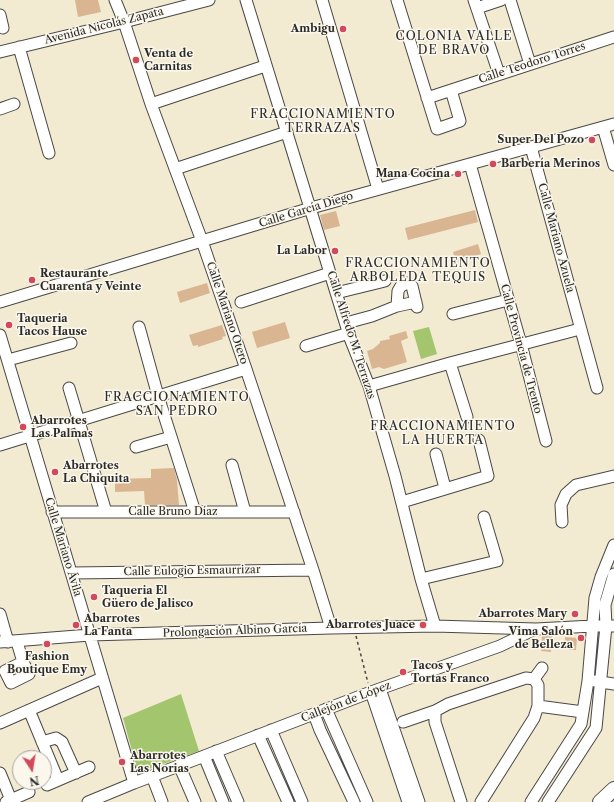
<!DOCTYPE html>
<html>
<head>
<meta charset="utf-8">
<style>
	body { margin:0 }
	#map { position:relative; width:614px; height:802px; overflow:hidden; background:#f2ead1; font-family:"Libre Caslon Text",serif }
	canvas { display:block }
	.north { position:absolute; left:12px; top:750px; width:40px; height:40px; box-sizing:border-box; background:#fbf7ec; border:1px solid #a8a59f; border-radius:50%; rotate:168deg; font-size:11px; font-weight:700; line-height:16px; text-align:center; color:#2b2b2b }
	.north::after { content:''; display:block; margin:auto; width:14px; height:18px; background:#d1495b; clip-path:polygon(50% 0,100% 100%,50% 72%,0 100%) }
</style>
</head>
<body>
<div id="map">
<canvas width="614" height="802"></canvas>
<div class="north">N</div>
</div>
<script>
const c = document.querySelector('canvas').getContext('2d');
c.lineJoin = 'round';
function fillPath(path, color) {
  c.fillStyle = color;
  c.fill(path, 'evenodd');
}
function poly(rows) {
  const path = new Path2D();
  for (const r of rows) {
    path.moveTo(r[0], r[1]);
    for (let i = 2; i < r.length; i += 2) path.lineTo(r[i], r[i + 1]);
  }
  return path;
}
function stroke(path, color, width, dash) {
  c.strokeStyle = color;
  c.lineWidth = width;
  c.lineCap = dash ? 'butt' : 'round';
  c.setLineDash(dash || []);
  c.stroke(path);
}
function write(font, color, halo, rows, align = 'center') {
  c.font = font + ' "Libre Caslon Text",serif';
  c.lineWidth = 3;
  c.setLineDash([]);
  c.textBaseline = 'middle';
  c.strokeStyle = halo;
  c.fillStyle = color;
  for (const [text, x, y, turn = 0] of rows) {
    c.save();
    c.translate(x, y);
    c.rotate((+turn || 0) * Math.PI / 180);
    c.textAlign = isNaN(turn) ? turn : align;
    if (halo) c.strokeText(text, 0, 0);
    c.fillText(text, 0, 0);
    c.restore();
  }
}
fillPath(poly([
	[429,327,437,354,421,359,413,331],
	[181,694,199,751,138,773,123,718]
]), '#a2c56e');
fillPath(poly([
	[75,0,98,0,101,12,78,17],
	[475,210,478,222,408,240,405,228],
	[336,211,340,226,324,230,320,215],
	[478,244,481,254,456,262,453,252],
	[207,283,210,293,180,303,177,292],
	[285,322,290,338,257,348,252,332],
	[222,325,226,336,222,337,223,339,198,347,198,345,193,346,189,335],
	[406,331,408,338,401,341,407,362,384,369,379,367,372,369,367,351,373,349,380,343,380,341,390,339,389,336],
	[174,468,177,480,179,505,145,505,144,491,115,492,115,479,151,478,151,469],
	[552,635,551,652,541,651,542,636],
	[565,637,577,638,576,650,569,650,569,646,565,646]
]), '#d9b591');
const minor = poly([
	[115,0,124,22,151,104,202,241,246,369,313,570,331,628],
	[246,0,350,338,369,386,395,476,421,579,435,626],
	[322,0,378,189],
	[397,0,437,129,460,121,451,90],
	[474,0,499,74],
	[510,0,530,64],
	[477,8,501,0],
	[0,15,3,28],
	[19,47,49,153],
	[0,52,124,22,209,0],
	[427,98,614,37],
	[151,104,265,66],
	[0,109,14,104],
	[603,127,614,165],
	[531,147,597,388],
	[470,164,521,344,546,441],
	[175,169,287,132],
	[336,293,385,281],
	[0,302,311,208,614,124],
	[241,302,330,273],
	[397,306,398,291,401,286,407,283,412,286,417,307],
	[453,314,508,300],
	[346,323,372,316,397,306,416,302],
	[139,327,158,396,195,512],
	[0,335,134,783],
	[306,346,349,333],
	[8,360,71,343],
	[450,363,467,417],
	[369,386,450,363,580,329],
	[69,388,106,512],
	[0,445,246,369],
	[136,447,171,437],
	[436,454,445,488],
	[232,465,245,512],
	[402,502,488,476,479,440],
	[52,512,294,512],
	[562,522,561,505,566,494,576,485,614,476],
	[71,573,313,570],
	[421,579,497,561,484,517],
	[0,614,8,642],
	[0,642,90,635,331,628,435,626,536,629,593,626,614,626],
	[17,642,23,662,29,674,11,683,5,671,23,662],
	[534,679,542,668],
	[595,681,614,684],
	[380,689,419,802],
	[371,692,408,802],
	[538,706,583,712],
	[326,709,367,802],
	[29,710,58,780],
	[435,711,435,722,461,802],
	[314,714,320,730,354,802],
	[403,722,435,711,448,704,526,678,534,679,538,685,538,706,534,718,481,802],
	[0,723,102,678],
	[271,730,302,802],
	[258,735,288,802],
	[42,742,56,738,62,742,76,773],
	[216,751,238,802],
	[204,756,223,802],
	[179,765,195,802],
	[0,773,11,800],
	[152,776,162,802],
	[47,785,89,767],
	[6,802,29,792],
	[88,802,134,783,371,692,500,646,533,630],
	[531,802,581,724,588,681,595,598,601,577,614,545],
	[548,802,596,728,606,626,605,605,614,574]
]);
const major = poly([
	[600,802,614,789]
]);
stroke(minor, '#494844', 13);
stroke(major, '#494844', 16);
stroke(poly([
	[356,636,368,683]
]), '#494844', 1.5, [3, 3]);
stroke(minor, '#fff', 11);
stroke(major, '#fff', 14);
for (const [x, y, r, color] of [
	[343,29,4,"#d1495b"],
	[136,60,4,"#d1495b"],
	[592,140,4,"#d1495b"],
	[493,164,4,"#d1495b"],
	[458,174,4,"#d1495b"],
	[335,251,4,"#d1495b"],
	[32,280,4,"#d1495b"],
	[9,325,4,"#d1495b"],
	[23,427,4,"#d1495b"],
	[55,472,4,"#d1495b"],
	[94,597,4,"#d1495b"],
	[575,614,4,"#d1495b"],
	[76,625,4,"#d1495b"],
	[423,625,4,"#d1495b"],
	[581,638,4,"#d1495b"],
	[47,644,4,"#d1495b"],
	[403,672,4,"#d1495b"],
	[122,762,4,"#d1495b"]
]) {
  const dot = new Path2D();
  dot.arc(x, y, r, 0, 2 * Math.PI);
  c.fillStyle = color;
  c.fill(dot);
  stroke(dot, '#fbf7ec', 1.5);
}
write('11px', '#2b2b2b', '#fbf7ec', [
	["Avenida Nicolás Zapata",104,26,-14],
	["Calle Teodoro Torres",532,63,-18],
	["Calle García Diego",306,210,-17],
	["Calle Mariano Azuela",556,238,75],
	["Calle Mariano Otero",227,313,71],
	["Calle Alfredo M. Terrazas",351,335,72],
	["Calle Provincia de Trento",521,349,75],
	["Calle Bruno Díaz",173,512],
	["Calle Mariano Ávila",63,547,73],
	["Calle Eulogio Esmaurrizar",192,571,-1],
	["Prolongación Albino García",235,631,-2],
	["Callejón de López",346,702,-21]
]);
write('bold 11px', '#2b2b2b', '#fbf7ec', [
	["Ambigu",335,29,"right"],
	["Venta de",144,54],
	["Carnitas",144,67],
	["Super Del Pozo",584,140,"right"],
	["Barbería Merinos",501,164],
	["Mana Cocina",450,174,"right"],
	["La Labor",327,251,"right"],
	["Restaurante",40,274],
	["Cuarenta y Veinte",40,287],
	["Taqueria",17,319],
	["Tacos Hause",17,332],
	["Abarrotes",31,421],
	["Las Palmas",31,434],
	["Abarrotes",63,466],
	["La Chiquita",63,479],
	["Taqueria El",102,591],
	["Güero de Jalisco",102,604],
	["Abarrotes Mary",567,614,"right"],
	["Abarrotes",84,619],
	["La Fanta",84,632],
	["Abarrotes Juace",415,625,"right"],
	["Vima Salón",573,632,"right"],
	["de Belleza",573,645,"right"],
	["Fashion",47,657,"center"],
	["Boutique Emy",47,670,"center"],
	["Tacos y",411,666],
	["Tortas Franco",411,679],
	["Abarrotes",130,756],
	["Las Norias",130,769]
], 'left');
c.letterSpacing = '1px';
write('12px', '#2b2b2b', '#fbf7ec', [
	["COLONIA VALLE",454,37],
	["DE BRAVO",454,51],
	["FRACCIONAMIENTO",323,115],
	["TERRAZAS",323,129],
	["FRACCIONAMIENTO",418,264],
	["ARBOLEDA TEQUIS",418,278],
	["FRACCIONAMIENTO",177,398],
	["SAN PEDRO",177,412],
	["FRACCIONAMIENTO",443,427],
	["LA HUERTA",443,441]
]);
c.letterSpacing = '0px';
</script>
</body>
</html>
